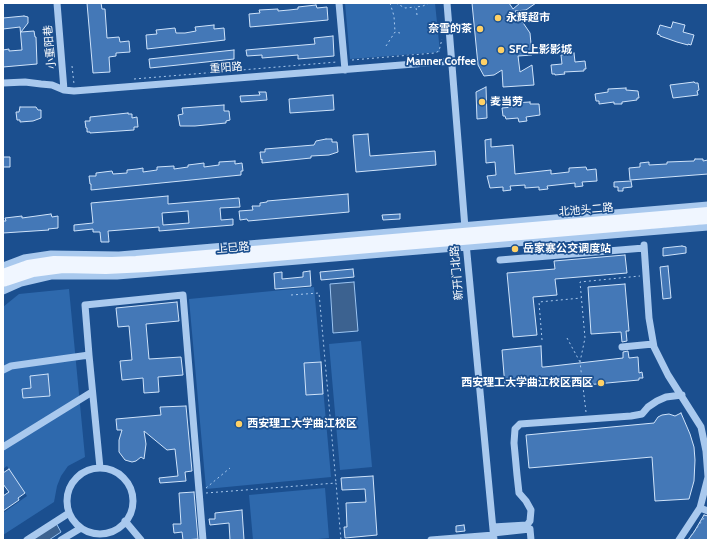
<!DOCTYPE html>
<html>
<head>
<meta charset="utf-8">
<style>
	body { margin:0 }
	#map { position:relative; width:711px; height:543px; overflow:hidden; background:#1b4f8f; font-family:Cabin,sans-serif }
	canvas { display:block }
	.frame { position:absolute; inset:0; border:4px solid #fff; pointer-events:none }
</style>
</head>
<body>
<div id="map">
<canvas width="711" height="543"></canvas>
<div class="frame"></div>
</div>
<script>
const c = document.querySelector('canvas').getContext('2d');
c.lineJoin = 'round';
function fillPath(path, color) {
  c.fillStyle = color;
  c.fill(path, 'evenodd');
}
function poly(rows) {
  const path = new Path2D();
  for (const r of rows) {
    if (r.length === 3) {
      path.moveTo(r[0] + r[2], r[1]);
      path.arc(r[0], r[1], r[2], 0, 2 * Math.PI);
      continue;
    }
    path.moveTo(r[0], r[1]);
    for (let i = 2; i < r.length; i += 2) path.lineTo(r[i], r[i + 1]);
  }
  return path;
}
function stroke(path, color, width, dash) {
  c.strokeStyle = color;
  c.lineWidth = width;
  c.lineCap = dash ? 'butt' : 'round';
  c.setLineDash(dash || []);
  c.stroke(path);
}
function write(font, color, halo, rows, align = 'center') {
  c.font = font + ' Cabin,"Noto Sans SC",sans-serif';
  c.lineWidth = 3.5;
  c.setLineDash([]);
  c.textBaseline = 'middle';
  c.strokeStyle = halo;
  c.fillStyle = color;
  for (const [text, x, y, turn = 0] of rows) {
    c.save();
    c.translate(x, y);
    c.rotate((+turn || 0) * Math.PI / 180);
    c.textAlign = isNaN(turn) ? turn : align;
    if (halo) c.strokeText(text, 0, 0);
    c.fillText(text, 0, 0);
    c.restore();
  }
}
fillPath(poly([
	[345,3,435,3,440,52,350,59],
	[314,287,331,477,206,489,189,299],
	[69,289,85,457,68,466,61,476,57,486,54,502,3,535,3,513,27,496,7,466,3,469,3,307,19,294],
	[361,341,372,467,340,470,329,344],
	[325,488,329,538,308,540,253,540,249,495]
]), '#2e69ad');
const water = poly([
	[354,282,358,331,333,333,330,284,354,282],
	[56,523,61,532,49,540,31,540,56,523]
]);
fillPath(water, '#3c6290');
stroke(water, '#9cc4f0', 1);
const building = poly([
	[87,3,101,3,102,9,105,9,107,38,119,37,120,42,129,41,130,52,116,53,116,56,109,57,110,72,93,73,87,3],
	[472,3,509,3,513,9,520,3,536,3,526,10,515,11,530,33,532,55,518,56,520,72,532,65,534,85,503,87,502,70,494,75,484,76,478,65,472,3],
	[316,5,317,8,327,7,328,20,250,27,249,14,260,13,259,10,278,9,278,11,289,10,298,9,298,7,316,5],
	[24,16,28,17,28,23,21,32,34,31,35,37,36,37,37,64,3,67,3,50,9,49,9,51,22,50,20,27,3,29,3,18,24,16],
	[673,22,685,25,683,32,694,35,691,45,688,44,688,45,677,42,660,36,660,35,657,34,660,25,671,28,673,22],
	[214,25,214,29,224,28,225,40,147,49,146,35,157,34,156,30,175,28,176,33,185,33,196,31,195,27,214,25],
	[333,36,334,56,298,59,298,55,262,58,262,55,247,56,246,50,315,44,314,38,333,36],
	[234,50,234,59,150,68,149,59,234,50],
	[574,53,575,62,585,61,586,69,584,69,584,71,564,72,565,74,555,75,555,74,552,74,551,65,562,64,561,55,574,53],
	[694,82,695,83,698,83,699,90,697,91,698,95,673,98,670,85,694,82],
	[486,87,487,118,477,119,476,92,486,87],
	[626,88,626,90,638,91,639,98,637,98,637,100,622,102,622,104,614,104,614,102,599,104,599,101,596,101,595,94,608,92,608,89,626,88],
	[259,92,266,92,267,100,241,102,240,96,260,95,259,92],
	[333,95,334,110,290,113,289,99,333,95],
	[530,102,530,104,539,104,540,115,526,117,527,121,519,122,518,118,506,119,505,116,503,116,502,108,513,107,513,103,530,102],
	[224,105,224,111,229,111,230,120,226,121,226,123,195,126,180,126,178,115,183,114,182,108,224,105],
	[20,107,36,107,38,110,41,110,41,118,33,121,20,122,20,120,17,120,16,112,19,112,20,107],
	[128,113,128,114,132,114,132,118,137,117,138,127,134,127,134,130,90,133,90,132,87,132,87,128,86,128,85,121,90,121,90,117,128,113],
	[368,134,370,156,435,151,436,165,356,172,353,135,368,134],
	[326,139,332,139,332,142,337,142,338,152,329,155,311,156,311,158,262,163,262,159,261,160,260,152,265,152,265,149,314,145,316,141,326,139],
	[491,139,491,147,513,145,515,174,551,170,551,174,569,172,569,168,586,167,587,170,596,169,597,181,582,182,583,186,575,187,575,183,547,186,548,189,539,190,539,187,525,188,525,185,510,186,511,190,503,191,503,187,490,188,487,176,496,175,495,162,486,163,485,140,491,139],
	[3,157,10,157,10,167,3,167,3,157],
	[695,159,703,159,703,161,708,160,708,174,630,180,629,168,640,167,640,163,649,162,649,165,667,164,667,162,694,161,695,159],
	[235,161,235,164,242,163,243,171,241,171,241,175,91,190,91,184,90,184,89,176,96,176,96,173,112,171,113,174,127,173,127,170,137,169,143,168,143,172,157,170,157,167,174,166,174,169,188,167,188,165,204,163,204,167,219,165,219,162,235,161],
	[631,181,632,187,623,188,623,191,618,191,618,187,614,187,614,182,631,181],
	[348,194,349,212,248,221,247,219,240,220,239,211,253,210,252,206,260,206,260,203,267,202,267,201,348,194],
	[168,196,168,204,239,198,240,207,220,208,221,220,233,219,233,225,159,231,159,227,108,231,109,242,101,242,100,232,93,232,93,229,74,231,74,225,93,223,91,203,168,196],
	[188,211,189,223,163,225,162,213,188,211],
	[51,214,52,217,58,216,58,228,48,229,49,230,3,233,3,221,6,221,5,218,22,216,22,218,51,214],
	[400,214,400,219,383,220,382,215,400,214],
	[682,246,686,247,686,253,663,256,663,248,682,246],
	[625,255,627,273,555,279,557,295,533,297,537,335,513,337,507,273,555,269,554,261,625,255],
	[668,266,671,298,663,299,660,267,668,266],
	[353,269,354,277,321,280,320,272,353,269],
	[310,271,311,286,275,289,274,273,282,272,282,279,303,277,303,272,310,271],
	[625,284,629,331,626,331,627,341,622,342,621,332,591,334,588,287,625,284],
	[177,302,179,321,146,324,149,359,181,357,183,375,158,377,159,392,144,393,143,378,122,380,120,361,132,360,129,326,118,327,116,308,177,302],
	[541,346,542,367,544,367,623,358,623,352,628,351,629,358,638,357,639,373,642,372,643,378,639,378,639,380,586,385,585,380,505,387,502,350,541,346],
	[321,362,323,394,306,395,304,363,321,362],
	[48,374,50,396,23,398,22,389,31,388,30,376,48,374],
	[186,406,192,471,185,472,186,481,160,483,159,478,178,476,175,449,167,450,144,431,146,444,144,459,141,457,136,461,132,462,125,460,119,452,119,440,122,430,117,430,116,419,161,415,160,407,186,406],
	[681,413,690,434,694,447,695,460,694,481,689,499,655,501,652,457,529,468,526,435,654,423,658,417,662,415,669,414,675,416,681,413],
	[9,469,25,493,18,498,19,500,3,511,3,496,9,492,3,484,3,473,9,469],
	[373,476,377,535,345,538,344,527,347,527,346,503,366,502,365,489,342,490,341,478,373,476],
	[194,492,198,539,183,540,182,532,174,533,173,524,181,524,179,493,194,492],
	[242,510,244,540,230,540,229,523,210,525,209,519,215,519,215,513,242,510],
	[704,515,708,516,708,540,688,540,694,532,704,515],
	[464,525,465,531,456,532,456,526,464,525]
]);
fillPath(building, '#4478b7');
stroke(building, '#cfe3fa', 1);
stroke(poly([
	[390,3,394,16,395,32],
	[396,3,405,8,415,7],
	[417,15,416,7,423,6,429,3],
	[386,46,395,32,400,33],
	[352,60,435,53,439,51,442,39],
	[72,66,74,84],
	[134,79,337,62],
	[291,295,319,293,336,483],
	[567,338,580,362],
	[542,340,539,302,581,298],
	[586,412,580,362,585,338,580,282,640,276],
	[206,488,230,468],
	[206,493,336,483,341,540],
	[688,540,704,518]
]), '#a9c9ee', 1, [2, 3]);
stroke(poly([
	[57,3,64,90],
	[339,3,345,70],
	[447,3,465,228],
	[3,83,25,82,41,84,52,85,64,90,74,91,452,61],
	[466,243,494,540],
	[644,245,649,318,654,347,668,375,701,427,706,451,708,477,700,508,679,540],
	[500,260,644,248],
	[3,266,24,258,51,254,119,255,708,205],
	[3,291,21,283,51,276,117,276,708,227],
	[622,347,653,344],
	[89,355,85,305,183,295,203,540],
	[3,370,11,366,89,355,100,468],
	[3,447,92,392],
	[100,501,33],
	[700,508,708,511],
	[125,521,141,540],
	[493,527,527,525,530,521,531,510,526,501,519,493,517,475,514,443,515,429,520,424,631,416,642,414,648,407,657,401,666,397,682,395],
	[493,533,530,529,531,540],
	[27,540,69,513],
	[61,540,81,528],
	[431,540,494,535]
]), '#a9c9ee', 7);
stroke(poly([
	[3,274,28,265,54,261,112,262,136,261,708,212],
	[3,282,33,272,63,268,106,269,147,267,708,219]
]), '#f0f6ff', 10);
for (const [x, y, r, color] of [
	[498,18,4,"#ffd166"],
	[480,29,4,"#ffd166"],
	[501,50,4,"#ffd166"],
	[484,62,4,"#ffd166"],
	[482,102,4,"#ffd166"],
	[515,249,4,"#ffd166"],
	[601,383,4,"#ffd166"],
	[239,424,4,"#ffd166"]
]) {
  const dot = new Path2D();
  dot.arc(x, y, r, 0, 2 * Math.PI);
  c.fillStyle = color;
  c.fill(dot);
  stroke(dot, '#1b4f8f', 1.5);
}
write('bold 11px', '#fff', '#1b4f8f', [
	["永辉超市",506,18],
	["奈雪的茶",472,29,"right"],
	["SFC上影影城",509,50],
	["Manner Coffee",476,62,"right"],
	["麦当劳",490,102],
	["岳家寨公交调度站",523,249],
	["西安理工大学曲江校区西区",593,383,"right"],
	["西安理工大学曲江校区",247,424]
], 'left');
write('11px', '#fff', '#1b4f8f', [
	["小重阳巷",50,47,-95],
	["重阳路",226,68,-4],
	["北池头二路",586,210,-5],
	["上巳路",233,248,-5],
	["新开门北路",457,273,-95]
]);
</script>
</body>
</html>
